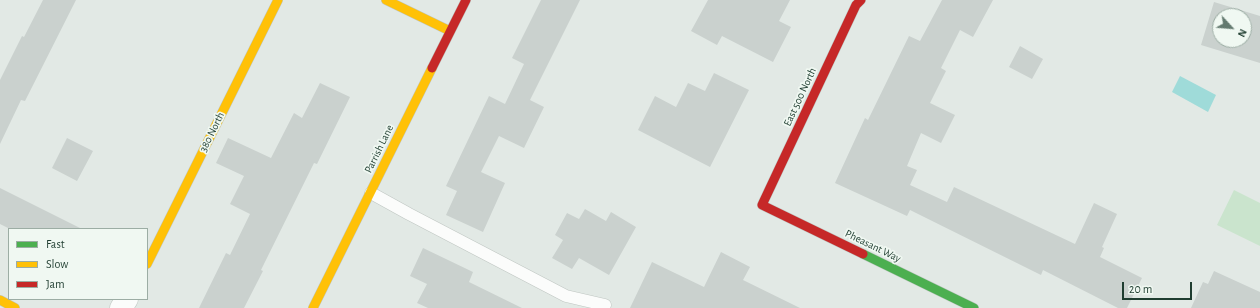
<!DOCTYPE html>
<html>
<head>
<meta charset="utf-8">
<style>
	body { margin:0 }
	#map { position:relative; width:1260px; height:308px; overflow:hidden; background:#e2e9e5; font-family:"Alegreya Sans",sans-serif }
	canvas { display:block }
	.legend { position:absolute; left:8px; top:228px; width:140px; height:72px; box-sizing:border-box; background:#f0f8f2; border:1px solid #9cada4; margin:0; padding:5px 7px; list-style:none; font-size:12px; color:#1f3d30 }
	.legend li { display:flex; align-items:center; gap:8px; height:20px }
	.legend b { width:20px; border:1px solid #9cada4 }
	.north { position:absolute; left:1212px; top:8px; width:40px; height:40px; box-sizing:border-box; background:#f0f8f2; border:1px solid #9cada4; border-radius:50%; rotate:116deg; font-size:11px; font-weight:700; line-height:16px; text-align:center; color:#1f3d30 }
	.north::after { content:''; display:block; margin:auto; width:14px; height:18px; background:#63796f; clip-path:polygon(50% 0,100% 100%,50% 72%,0 100%) }
	.scale { position:absolute; left:1122px; top:282px; width:70px; height:18px; box-sizing:border-box; border:2px solid #1f3d30; border-top:0; padding-left:5px; font-size:12px; line-height:14px; white-space:nowrap; color:#1f3d30; -webkit-text-stroke:3px #f0f8f2; paint-order:stroke }
</style>
</head>
<body>
<div id="map">
<canvas width="1260" height="308"></canvas>
<ul class="legend">
<li><b style="height:5px;background:#4caf50"></b>Fast</li>
<li><b style="height:5px;background:#ffc107"></b>Slow</li>
<li><b style="height:5px;background:#c62828"></b>Jam</li>
</ul>
<div class="north">N</div>
<div class="scale">20 m</div>
</div>
<script>
const c = document.querySelector('canvas').getContext('2d');
c.lineJoin = 'round';
function fillPath(path, color) {
  c.fillStyle = color;
  c.fill(path, 'evenodd');
}
function poly(rows) {
  const path = new Path2D();
  for (const r of rows) {
    path.moveTo(r[0], r[1]);
    for (let i = 2; i < r.length; i += 2) path.lineTo(r[i], r[i + 1]);
  }
  return path;
}
function stroke(path, color, width, dash) {
  c.strokeStyle = color;
  c.lineWidth = width;
  c.lineCap = dash ? 'butt' : 'round';
  c.setLineDash(dash || []);
  c.stroke(path);
}
function write(font, color, halo, rows, align = 'center') {
  c.font = font + ' "Alegreya Sans",sans-serif';
  c.lineWidth = 3.5;
  c.setLineDash([]);
  c.textBaseline = 'middle';
  c.strokeStyle = halo;
  c.fillStyle = color;
  for (const [text, x, y, turn = 0] of rows) {
    c.save();
    c.translate(x, y);
    c.rotate((+turn || 0) * Math.PI / 180);
    c.textAlign = isNaN(turn) ? turn : align;
    if (halo) c.strokeText(text, 0, 0);
    c.fillText(text, 0, 0);
    c.restore();
  }
}
fillPath(poly([
	[1234,190,1260,203,1260,246,1217,225]
]), '#cae4cd');
fillPath(poly([
	[1180,76,1216,95,1208,112,1172,92]
]), '#9fdbd9');
fillPath(poly([
	[43,0,76,0,25,101,21,100,0,144,0,80,22,36,24,37],
	[541,0,580,0,530,100,544,107,524,148,499,136,481,172,505,183,483,232,446,215,457,191,446,186,489,96,505,104,524,64,512,58],
	[708,0,790,0,779,21,791,27,773,62,722,36,717,45,691,31],
	[942,0,993,0,973,37,960,30,941,68,946,71,930,103,955,115,941,143,921,133,907,166,917,170,910,185,947,202,954,187,1075,244,1094,203,1117,214,1102,247,1104,248,1100,257,1142,278,1127,308,1118,308,1043,270,1041,275,910,210,907,216,835,183,865,118,868,120,909,36,920,41],
	[1214,2,1260,16,1260,63,1201,45],
	[1220,16,1244,16,1244,40,1220,40],
	[1020,46,1043,59,1032,79,1009,67],
	[714,73,749,90,710,167,638,130,655,96,676,107,688,83,705,91],
	[320,83,350,97,317,164,314,163,261,270,263,271,244,308,199,308,226,253,230,255,250,214,230,204,244,176,216,163,228,138,271,158,294,113,302,118],
	[67,138,93,151,77,181,52,168],
	[0,188,82,229,10,229,0,224],
	[585,209,606,221,611,212,636,227,609,275,579,258,572,269,552,258,563,240,555,235,567,213,579,219],
	[423,248,473,272,469,282,522,308,428,308,417,303,427,284,410,276],
	[721,252,750,267,743,280,800,308,630,308,652,262,704,287],
	[1214,271,1260,292,1260,308,1191,308,1203,282,1208,284]
]), '#cad1ce');
const lane = poly([
	[371,193,409,214,566,296,605,305]
]);
const street = poly([
	[121,308,127,299]
]);
const fast = poly([
	[863,254,974,308]
]);
const slow = poly([
	[386,0,450,31],
	[147,264,278,0],
	[0,300,15,308],
	[313,308,432,68]
]);
const jam = poly([
	[861,0,856,5,762,205,863,254],
	[432,68,466,0]
]);
stroke(lane, '#bfc6c2', 13);
stroke(street, '#bfc6c2', 23);
stroke(fast, '#bec6c2', 10);
stroke(slow, '#bec6c2', 10);
stroke(jam, '#bec6c2', 10);
stroke(lane, '#fbfcfb', 12);
stroke(street, '#fbfcfb', 22);
stroke(fast, '#4caf50', 9);
stroke(slow, '#ffc107', 9);
stroke(jam, '#c62828', 9);
write('11px', '#1f3d30', '#f0f8f2', [
	["East 500 North",800,97,-65],
	["380 North",212,132,-64],
	["Parrish Lane",379,149,-64],
	["Pheasant Way",873,246,26]
]);
</script>
</body>
</html>
